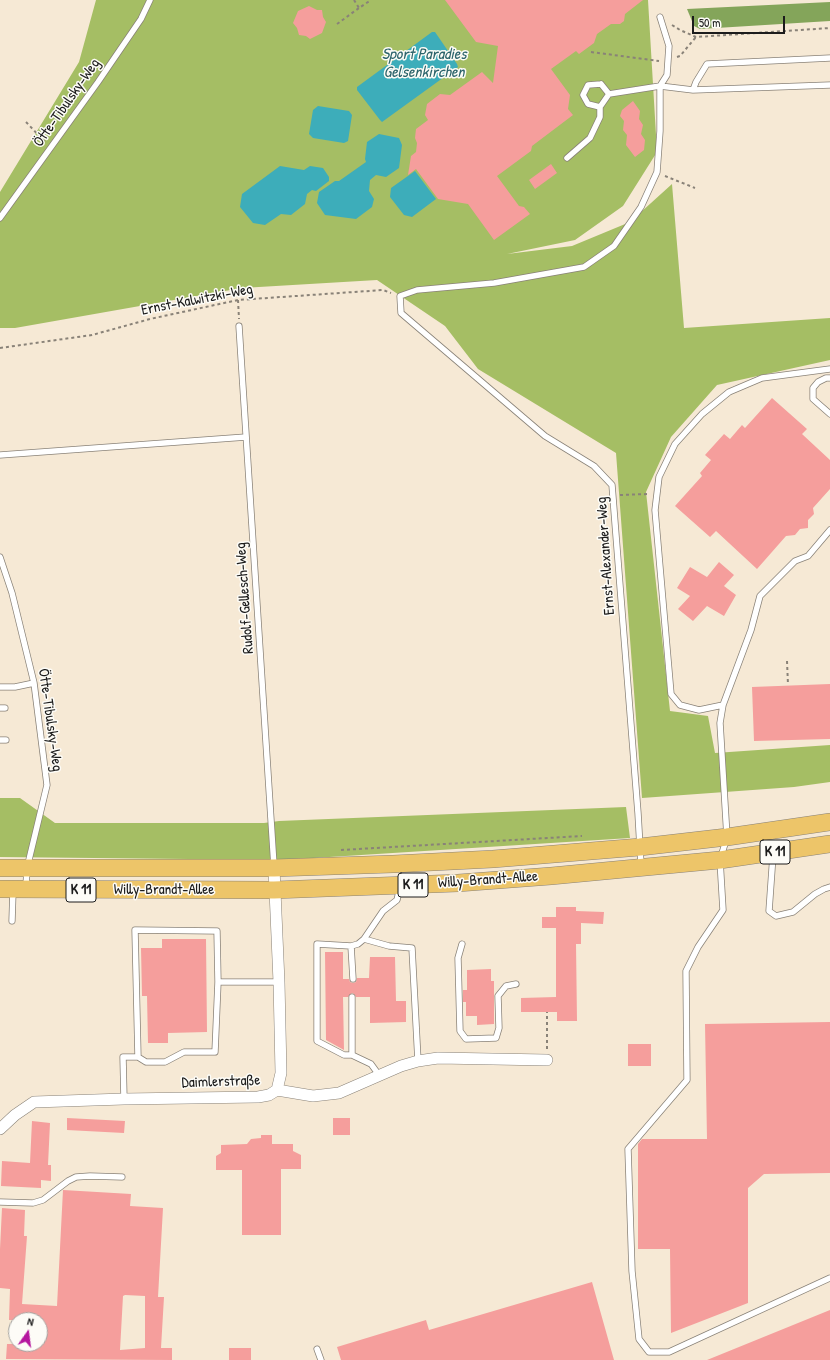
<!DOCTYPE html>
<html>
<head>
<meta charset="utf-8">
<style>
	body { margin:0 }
	#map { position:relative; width:830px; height:1360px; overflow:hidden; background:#f6e9d5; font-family:"Patrick Hand",sans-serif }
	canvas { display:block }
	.north { position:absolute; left:8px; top:1312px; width:40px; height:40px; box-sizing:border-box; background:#fdfcf7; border:1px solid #a3a29f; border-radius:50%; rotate:14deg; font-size:11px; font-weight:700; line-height:16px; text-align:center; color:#1c1c1c }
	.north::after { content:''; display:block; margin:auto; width:14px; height:18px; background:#b5179e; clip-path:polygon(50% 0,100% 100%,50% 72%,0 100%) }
	.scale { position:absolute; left:692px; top:16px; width:93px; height:18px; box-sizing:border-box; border:2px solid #1c1c1c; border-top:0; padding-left:5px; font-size:12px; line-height:14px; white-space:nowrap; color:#1c1c1c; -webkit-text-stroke:3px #fdfcf7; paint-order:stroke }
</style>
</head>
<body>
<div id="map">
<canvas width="830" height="1360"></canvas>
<div class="north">N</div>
<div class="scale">50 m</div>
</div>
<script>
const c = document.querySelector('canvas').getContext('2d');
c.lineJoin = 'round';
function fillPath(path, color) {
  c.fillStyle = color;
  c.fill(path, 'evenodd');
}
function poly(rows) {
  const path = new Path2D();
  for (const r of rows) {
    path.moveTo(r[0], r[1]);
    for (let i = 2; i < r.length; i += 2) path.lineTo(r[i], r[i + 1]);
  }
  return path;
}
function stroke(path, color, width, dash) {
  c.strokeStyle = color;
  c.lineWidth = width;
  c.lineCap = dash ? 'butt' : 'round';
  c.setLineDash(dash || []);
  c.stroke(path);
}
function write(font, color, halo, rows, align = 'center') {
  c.font = font + ' "Patrick Hand",sans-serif';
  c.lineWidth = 3;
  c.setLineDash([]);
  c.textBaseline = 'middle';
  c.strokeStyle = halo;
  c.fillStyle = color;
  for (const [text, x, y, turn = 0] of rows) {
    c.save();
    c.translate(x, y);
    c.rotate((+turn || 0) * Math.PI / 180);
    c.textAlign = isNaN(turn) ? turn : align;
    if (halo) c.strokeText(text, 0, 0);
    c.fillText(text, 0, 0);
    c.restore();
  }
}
fillPath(poly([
	[96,0,648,0,657,152,623,206,575,240,507,254,572,246,630,222,672,184,684,328,830,318,830,360,717,385,671,437,646,492,670,711,708,716,715,753,830,745,830,782,794,787,642,798,616,453,478,369,445,326,377,280,242,288,15,328,0,328,0,192,79,62],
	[0,798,20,798,55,823,264,823,279,821,626,807,630,838,282,860,0,857]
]), '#a5be64');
fillPath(poly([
	[830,2,830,21,700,29,694,26,687,9]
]), '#84a55a');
fillPath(poly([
	[432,32,435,32,457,64,458,67,382,122,380,120,357,90,357,87],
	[318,106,349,111,352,115,348,141,344,143,313,138,309,134,313,110],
	[379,134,399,138,402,145,399,168,386,177,376,175,370,180,369,191,374,199,372,207,356,219,325,215,317,203,319,192,335,181,339,181,366,162,365,159,367,142],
	[280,166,304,170,310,166,323,168,329,177,329,181,316,191,312,190,307,194,305,204,291,215,281,214,265,225,253,223,240,207,242,194],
	[415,171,436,199,412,217,404,215,390,197,391,188]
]), '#3dadba');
fillPath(poly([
	[445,0,643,0,625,14,624,21,620,24,611,24,597,34,594,43,579,54,576,51,551,69,570,95,568,109,573,115,532,146,531,151,497,176,519,206,524,207,530,214,494,240,468,204,438,199,416,169,408,175,411,156,416,152,417,143,415,138,416,129,428,120,425,115,427,104,440,94,450,95,482,72,493,83,498,46,476,42],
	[309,6,317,10,322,10,323,17,326,22,322,33,310,39,306,36,299,35,297,28,293,23,298,11],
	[633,101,640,111,639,119,643,125,641,134,645,140,644,150,635,157,626,145,627,135,623,130,624,121,620,116,622,110],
	[551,164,557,173,535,189,529,180],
	[772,398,807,429,802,434,830,460,830,489,813,508,814,514,808,520,808,528,800,529,795,535,786,536,757,569,716,531,710,537,675,506,702,476,700,473,711,460,705,455,724,434,730,439,742,425,745,428],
	[719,562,734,575,724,586,736,595,724,616,707,606,693,621,678,609,690,596,677,588,690,567,707,577],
	[830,684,830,739,754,741,752,687],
	[556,907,576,907,576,911,604,912,603,924,581,923,581,944,576,944,577,1021,557,1021,557,1012,521,1012,521,998,556,997,556,928,542,928,542,917,556,917],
	[162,939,206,939,207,1032,168,1033,168,1043,148,1043,147,996,142,996,141,948,162,948],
	[325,952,343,952,343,979,349,979,350,982,353,983,356,982,357,978,369,978,370,957,395,957,396,1001,406,1001,406,1022,370,1023,370,997,356,997,354,994,352,993,348,997,343,997,344,1050,326,1040],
	[491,969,491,981,494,981,494,1024,477,1025,477,1016,466,1016,466,1002,463,1002,463,990,467,990,467,970],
	[830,1022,830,1173,764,1174,748,1188,748,1303,671,1333,670,1249,638,1249,638,1144,642,1139,707,1139,705,1024],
	[628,1044,651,1044,651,1066,628,1066],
	[67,1118,125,1121,124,1133,67,1130],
	[333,1118,350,1118,350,1135,333,1135],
	[32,1121,50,1123,48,1165,51,1165,51,1181,41,1180,41,1188,1,1186,2,1161,30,1163],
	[261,1135,272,1135,272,1144,293,1144,293,1151,301,1155,301,1169,281,1169,281,1235,242,1235,242,1170,216,1170,216,1156,221,1153,221,1145,247,1144,251,1139,261,1138],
	[63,1190,131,1194,130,1206,163,1208,158,1297,164,1297,161,1348,172,1348,172,1360,6,1359,7,1344,40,1344,40,1320,9,1320,10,1289,0,1288,0,1249,2,1208,25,1210,24,1236,27,1236,22,1304,57,1306],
	[125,1295,145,1296,145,1348,120,1350,123,1296],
	[592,1282,614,1360,341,1360,337,1347,426,1320,429,1330],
	[830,1310,830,1360,707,1360],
	[229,1348,251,1348,251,1360,229,1360]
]), '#f59e9c');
const service = poly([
	[830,58,707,64,696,82,693,90,830,85],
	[601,84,609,94,600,107,588,104,583,95,588,85,601,84],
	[609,94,660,86,693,90],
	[567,158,590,138,600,117,600,107],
	[0,218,98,82,141,19,150,0],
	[239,326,274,866],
	[830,378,826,378,818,382,813,388,813,399,830,414],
	[0,455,246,437],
	[830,530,808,556,795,561,760,596,751,630,723,705,720,723,727,837,720,860,723,910,698,947,686,971,687,1080,628,1149,632,1271,639,1339,649,1352,669,1352,830,1278],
	[0,557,12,593,34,683,47,785,27,868,26,887],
	[0,687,15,687,34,683],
	[723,705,699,710,680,705,671,694,655,510,659,477,675,444,702,414,729,392,762,378,830,369],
	[0,708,5,708],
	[0,740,6,740],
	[773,855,769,911,776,916,793,912,815,894,824,889,830,887],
	[641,865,638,813,612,485,594,466,545,436,401,313,400,296,417,290,494,283,584,267,614,246,641,207,657,172,660,131,660,86,667,75,669,46,660,17],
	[12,921,13,891],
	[364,939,389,946,412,948,418,1061],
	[462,944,458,958,460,1031,466,1039,496,1038,499,1028,498,996,506,986,516,984],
	[351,946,317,944,317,1041,344,1055,352,1055,352,997],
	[353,979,351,946,358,944,364,939,383,911,397,900,400,887],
	[352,1055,371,1064,379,1075],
	[138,1057,146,1062,165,1062,184,1052,215,1052,218,982],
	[124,1099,123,1057,138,1057,135,930,217,931,218,982,279,982],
	[0,1202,33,1203,43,1200,68,1181,76,1177,90,1176,122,1177],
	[317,1349,321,1360]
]);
const minor = poly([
	[277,1090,313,1096,339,1093,401,1066,418,1061,438,1058,547,1060],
	[0,1129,15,1115,34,1102,124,1099,258,1097,269,1095,277,1090,281,1073,279,982,274,868]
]);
const primary = poly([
	[0,868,274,868,393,864,493,859,640,847,727,837,830,822],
	[0,889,274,890,458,883,551,876,720,860,830,844]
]);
stroke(service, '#898278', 7);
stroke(minor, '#898278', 12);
stroke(primary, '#898278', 18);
stroke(poly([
	[354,0,359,8,371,0],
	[337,24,359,8],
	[672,25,680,30,696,37,830,28],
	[591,52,659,61],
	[677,57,680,56,696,37],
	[26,122,45,142],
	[665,176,695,188],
	[238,300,239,319],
	[0,348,92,335,150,319,238,300,383,290,391,293],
	[620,495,648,494],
	[787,661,788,685],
	[341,850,582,836],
	[547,1049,547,1012]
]), '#898278', 2, [3, 3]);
stroke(service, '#fff', 5.5);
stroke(minor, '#fff', 11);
stroke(primary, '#edc569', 17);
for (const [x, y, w] of [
	[775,852,30],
	[413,885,30],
	[81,890,30]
]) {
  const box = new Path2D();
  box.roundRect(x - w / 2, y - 12, w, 24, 3);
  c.fillStyle = '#fdfcf7';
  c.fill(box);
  stroke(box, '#1c1c1c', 1);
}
write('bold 14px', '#1c1c1c', null, [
	["K 11",775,852],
	["K 11",413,885],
	["K 11",81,890]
]);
write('15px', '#1c1c1c', '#fdfcf7', [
	["Ötte-Tibulsky-Weg",67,103,-55],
	["Ernst-Kalwitzki-Weg",197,300,-11],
	["Ernst-Alexander-Weg",606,556,-94],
	["Rudolf-Gellesch-Weg",245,598,-94],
	["Ötte-Tibulsky-Weg",50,720,82],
	["Willy-Brandt-Allee",488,880,-4],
	["Willy-Brandt-Allee",164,890],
	["Daimlerstraße",221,1082,-2]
]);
write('italic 16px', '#2c646b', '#fdfcf7', [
	["Sport Paradies",424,55],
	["Gelsenkirchen",424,73]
]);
</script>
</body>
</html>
